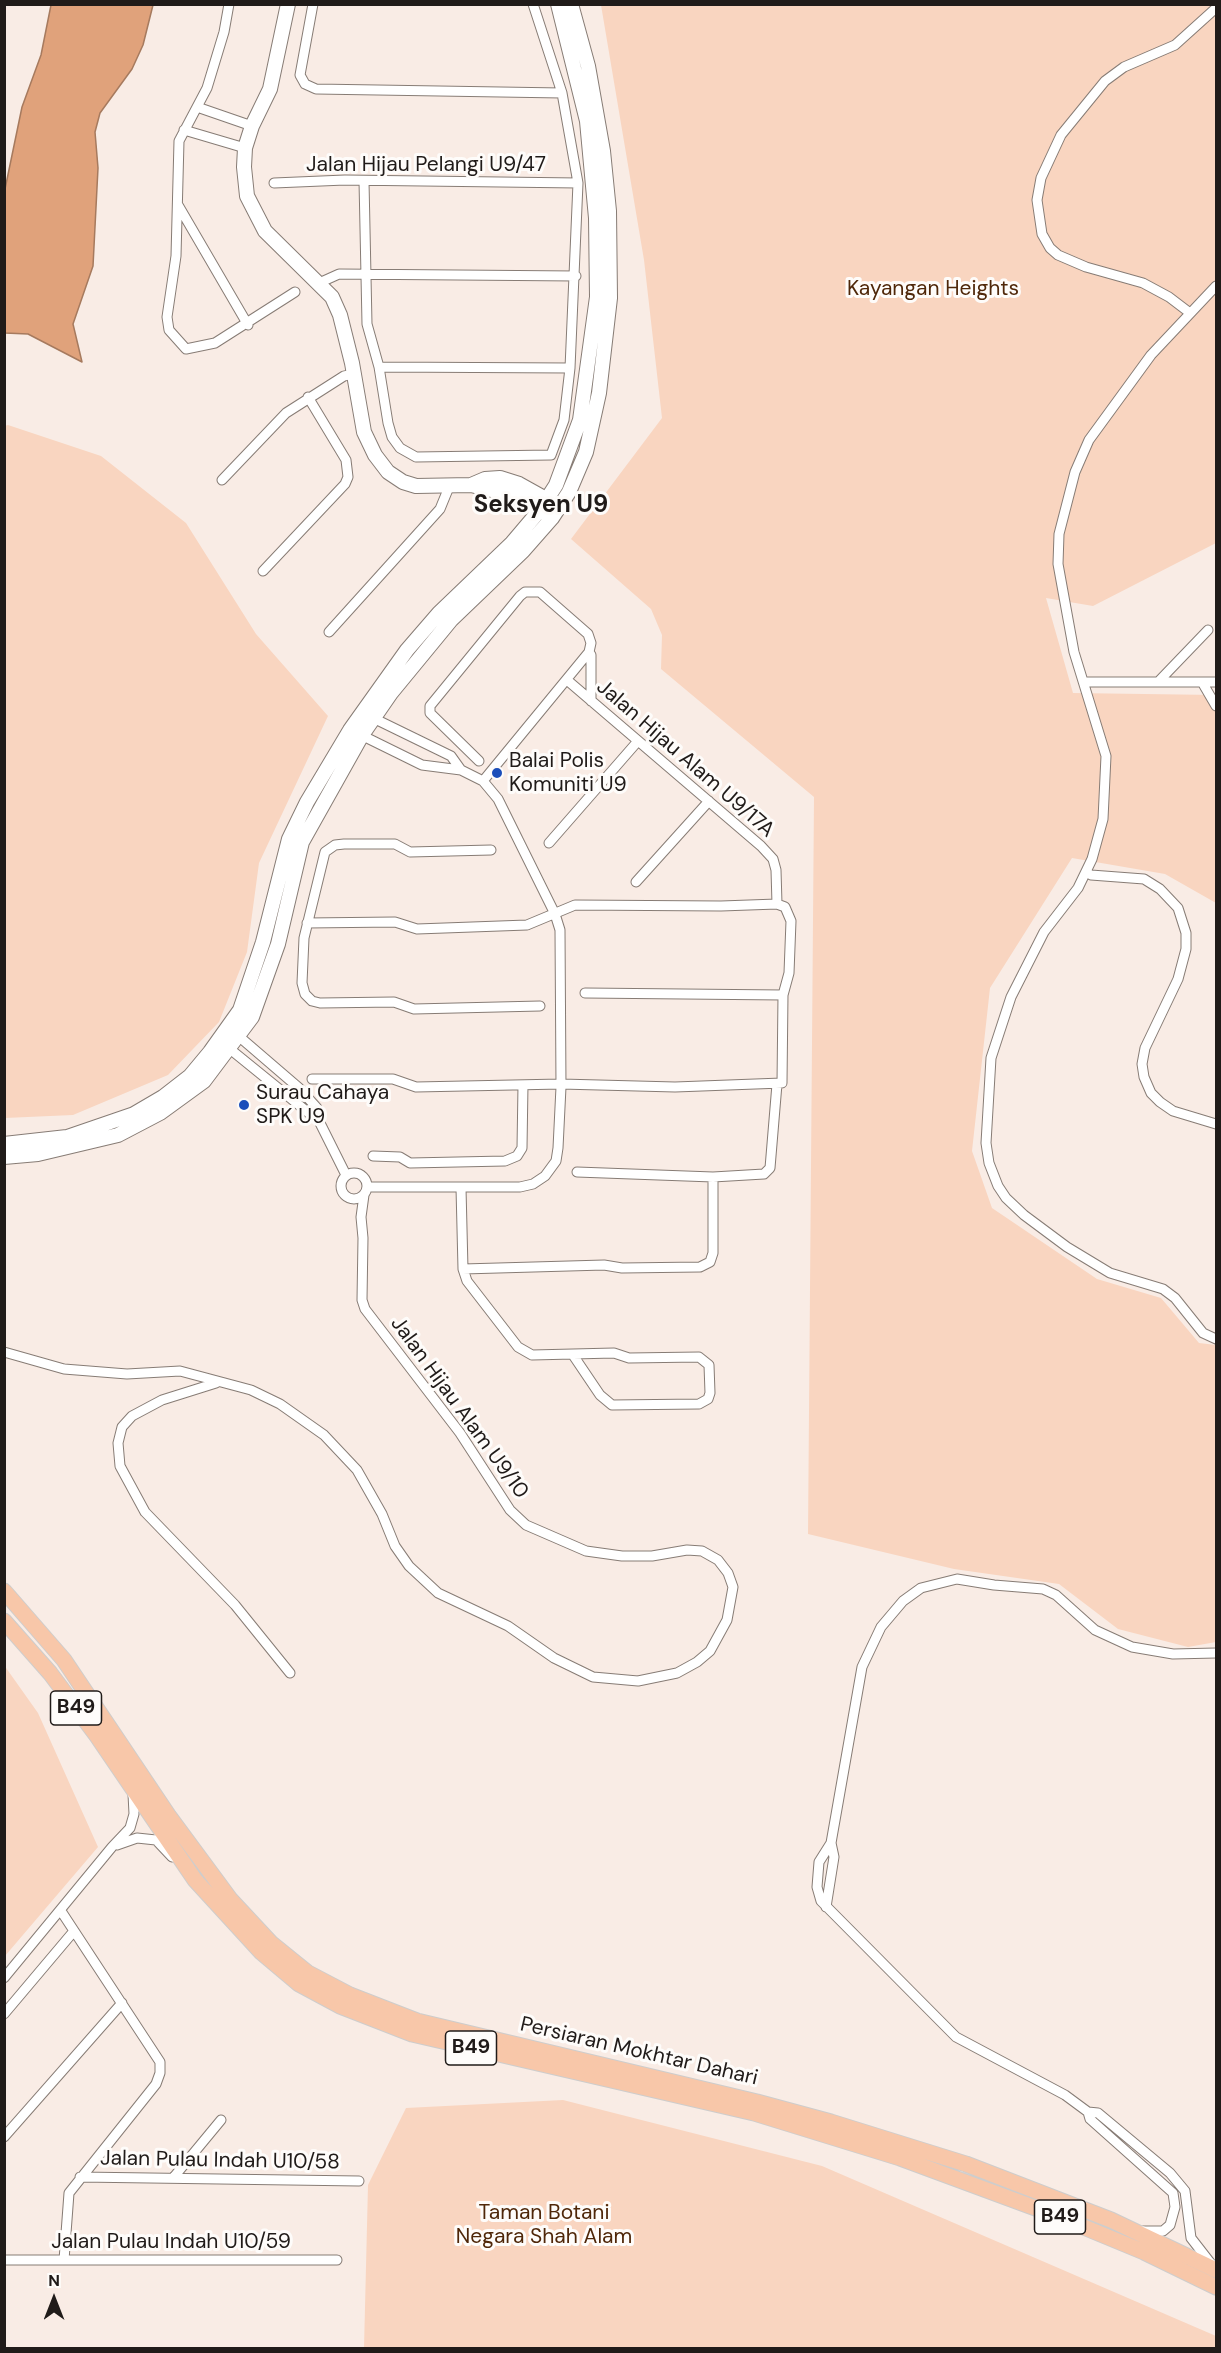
<!DOCTYPE html>
<html>
<head>
<meta charset="utf-8">
<style>
	body { margin:0 }
	#map { position:relative; width:1221px; height:2353px; overflow:hidden; background:#f9ece5; font-family:"DM Sans",sans-serif }
	canvas { display:block }
	.frame { position:absolute; inset:0; border:6px solid #201b19; pointer-events:none }
	.north { position:absolute; left:24px; top:2269px; width:60px; height:60px; -webkit-text-stroke:4px #fefcfa; paint-order:stroke; rotate:0deg; font-size:16px; font-weight:700; line-height:24px; text-align:center; color:#201b19 }
	.north::after { content:''; display:block; margin:auto; width:21px; height:27px; background:#201b19; clip-path:polygon(50% 0,100% 100%,50% 72%,0 100%) }
</style>
</head>
<body>
<div id="map">
<canvas width="1221" height="2353"></canvas>
<div class="frame"></div>
<div class="north">N</div>
</div>
<script>
const c = document.querySelector('canvas').getContext('2d');
c.lineJoin = 'round';
function fillPath(path, color) {
  c.fillStyle = color;
  c.fill(path, 'evenodd');
}
function poly(rows) {
  const path = new Path2D();
  for (const r of rows) {
    if (r.length === 3) {
      path.moveTo(r[0] + r[2], r[1]);
      path.arc(r[0], r[1], r[2], 0, 2 * Math.PI);
      continue;
    }
    path.moveTo(r[0], r[1]);
    for (let i = 2; i < r.length; i += 2) path.lineTo(r[i], r[i + 1]);
  }
  return path;
}
function stroke(path, color, width, dash) {
  c.strokeStyle = color;
  c.lineWidth = width;
  c.lineCap = dash ? 'butt' : 'round';
  c.setLineDash(dash || []);
  c.stroke(path);
}
function write(font, color, halo, rows, align = 'center') {
  c.font = font + ' "DM Sans",sans-serif';
  c.lineWidth = 6;
  c.setLineDash([]);
  c.textBaseline = 'middle';
  c.strokeStyle = halo;
  c.fillStyle = color;
  for (const [text, x, y, turn = 0] of rows) {
    c.save();
    c.translate(x, y);
    c.rotate((+turn || 0) * Math.PI / 180);
    c.textAlign = isNaN(turn) ? turn : align;
    if (halo) c.strokeText(text, 0, 0);
    c.fillText(text, 0, 0);
    c.restore();
  }
}
fillPath(poly([
	[601,5,1216,5,1216,543,1093,606,1046,598,1073,693,1216,695,1216,903,1165,874,1072,858,990,988,972,1151,992,1208,1097,1279,1161,1298,1199,1343,1216,1345,1216,1642,1188,1647,1118,1629,1059,1584,954,1569,808,1534,814,797,661,669,662,635,651,609,571,539,662,418,644,260],
	[8,425,101,456,186,523,256,634,328,716,259,863,247,952,219,1022,168,1075,73,1115,5,1118,4,426],
	[4,1665,38,1713,98,1847,5,1956],
	[563,2100,822,2166,1216,2336,1216,2348,364,2348,368,2185,406,2108]
]), '#f9d5c0');
const water = poly([
	[51,5,153,5,143,45,132,69,100,113,95,132,98,168,93,266,73,324,82,362,28,334,5,333,5,189,22,107,41,55,51,5]
]);
fillPath(water, '#e0a27b');
stroke(water, '#a67a5e', 1.5);
const street = poly([
	[229,4,224,32,207,88,179,141,176,256,167,317,169,330,186,349,215,343,295,292],
	[313,4,300,75,305,84,316,89,562,93],
	[197,107,252,126],
	[184,130,245,148],
	[364,181,367,324,379,367,388,423,392,437,400,448,416,457,551,455,564,420,570,368,578,183,562,93,533,4],
	[274,183,345,180,578,183],
	[178,205,248,325],
	[319,283,339,274,576,276],
	[1216,286,1151,355,1089,440,1075,472,1059,534,1058,564,1074,652,1106,756,1103,819,1092,859,1078,888,1044,932,1011,997,991,1058,986,1143,989,1163,998,1186,1006,1198,1024,1215,1067,1247,1110,1273,1163,1289,1175,1298,1203,1333,1216,1339],
	[1190,313,1169,297,1143,283,1086,267,1058,255,1050,248,1042,234,1037,200,1041,178,1061,135,1105,81,1124,67,1175,45,1216,8],
	[379,367,570,368],
	[222,480,286,413,344,376,353,374],
	[263,571,345,484,348,477,346,460,308,397],
	[329,632,440,509,449,487],
	[589,652,591,655,591,701],
	[567,680,761,846,773,859,776,870,777,904],
	[1084,682,1216,682],
	[1158,682,1208,630],
	[1202,682,1216,706],
	[369,716,451,756,461,770],
	[357,733,422,765,461,770,483,781,498,799,555,914,560,930,561,1087,558,1148,556,1161,545,1176,533,1184,520,1187,368,1187],
	[479,761,430,713,430,706,520,596,525,592,540,592,588,634,591,643,589,652,483,781],
	[549,843,638,741],
	[491,850,410,852,395,844,344,844,335,845,325,852,304,938,302,983,305,994,312,1001,320,1003,394,1002,414,1009,540,1006],
	[1086,872,1091,875,1144,879,1160,889,1178,908,1186,933,1186,949,1178,979,1145,1048,1142,1064,1144,1077,1151,1093,1160,1102,1173,1111,1216,1124],
	[636,882,709,801],
	[307,923,395,922,417,929,527,925,575,905,721,906,777,904,785,907,791,921,789,973,783,995,782,1083,675,1087,561,1084,416,1087,393,1079,312,1079],
	[585,993,783,995],
	[235,1033,299,1088,317,1108,317,1117],
	[225,1045,310,1114,317,1117],
	[317,1117,346,1175],
	[373,1156,400,1157,410,1163,505,1161,517,1156,522,1148,523,1085],
	[577,1172,713,1177,764,1174,770,1168,777,1084],
	[354,1186,13],
	[461,1188,463,1269,467,1281,518,1347,532,1355,614,1353,629,1358,699,1357,709,1365,710,1393,708,1399,699,1404,612,1405,600,1395,573,1355],
	[463,1269,604,1265,622,1268,700,1267,710,1262,713,1253,713,1177],
	[4,1352,64,1369,127,1374,180,1371,251,1390,280,1404,324,1435,357,1470,382,1514,395,1546,409,1566,438,1593,508,1626,554,1658,593,1677,638,1681,677,1673,697,1662,710,1651,727,1620,733,1587,728,1573,718,1560,702,1551,687,1550,652,1556,622,1556,586,1551,526,1525,510,1510,460,1433,365,1309,362,1300,363,1238,361,1217,364,1195],
	[216,1383,162,1400,132,1416,122,1427,118,1443,120,1466,145,1512,235,1605,290,1673],
	[831,1843,819,1862,817,1887,821,1901,956,2037,1065,2095,1088,2112,1098,2113,1170,2173,1185,2191,1191,2238,1212,2265],
	[117,1845,137,1838,156,1840,172,1857],
	[826,1907,834,1857,831,1843,862,1667,881,1627,903,1601,921,1588,957,1579,994,1585,1043,1589,1056,1595,1095,1630,1132,1647,1173,1654,1216,1653],
	[61,1911,160,2062,160,2073,156,2084,69,2193,64,2260],
	[4,1978,112,1847,130,1828,134,1814,133,1794],
	[4,2014,74,1931],
	[1088,2112,1090,2119,1173,2193,1175,2207,1170,2225,1163,2231,1143,2231],
	[4,2137,122,2003],
	[80,2177,359,2181],
	[173,2178,221,2120],
	[4,2260,337,2260]
]);
const secondary = poly([
	[288,4,270,89,252,126,245,148,244,167,247,196,265,231,332,297,340,315,352,363,364,432,375,455,388,472,403,482,416,486,471,485,485,479,500,478,519,484,555,504],
	[471,485,512,495,546,514],
	[4,1144,67,1137,134,1114,163,1097,190,1076,210,1052,240,1010,263,942,289,839,307,802,350,730,407,650,439,613,512,543,540,510,556,485,580,420,597,297,596,218,587,121,558,4],
	[4,1157,38,1154,118,1135,160,1113,204,1081,252,1017,278,944,302,842,362,735,391,693,451,620,523,551,552,518,569,492,586,452,599,393,610,298,609,211,603,151,588,66,571,4]
]);
const primary = poly([
	[4,1591,64,1660,168,1815,230,1899,271,1943,308,1973,350,1995,417,2021,757,2102,831,2122,966,2164,1111,2220,1216,2270],
	[4,1621,50,1673,97,1736,195,1880,261,1952,299,1984,340,2006,412,2034,754,2113,900,2158,1057,2216,1144,2252,1216,2287]
]);
stroke(street, '#877c75', 11);
stroke(secondary, '#877c75', 16);
stroke(primary, '#cecdcc', 17);
stroke(street, '#fff', 9);
stroke(secondary, '#fff', 14);
stroke(primary, '#f8c7a9', 15);
for (const [x, y, r, color] of [
	[497,773,6,"#1b4eba"],
	[244,1105,6,"#1b4eba"]
]) {
  const dot = new Path2D();
  dot.arc(x, y, r, 0, 2 * Math.PI);
  c.fillStyle = color;
  c.fill(dot);
  stroke(dot, '#fefcfa', 2);
}
for (const [x, y, w] of [
	[76,1708,51],
	[471,2048,51],
	[1060,2217,51]
]) {
  const box = new Path2D();
  box.roundRect(x - w / 2, y - 17, w, 34, 4.5);
  c.fillStyle = '#fefcfa';
  c.fill(box);
  stroke(box, '#201b19', 1.5);
}
write('bold 20px', '#201b19', null, [
	["B49",76,1708],
	["B49",471,2048],
	["B49",1060,2217]
]);
write('21px', '#201b19', '#fefcfa', [
	["Jalan Hijau Pelangi U9/47",426,165],
	["Jalan Hijau Alam U9/17A",685,759,41],
	["Jalan Hijau Alam U9/10",459,1408,54],
	["Persiaran Mokhtar Dahari",639,2052,13],
	["Jalan Pulau Indah U10/58",220,2161,1],
	["Jalan Pulau Indah U10/59",171,2242]
]);
write('21px', '#4f2709', '#fefcfa', [
	["Kayangan Heights",933,289],
	["Taman Botani",544,2213],
	["Negara Shah Alam",544,2237]
]);
write('21px', '#201b19', '#fefcfa', [
	["Balai Polis",509,761],
	["Komuniti U9",509,785],
	["Surau Cahaya",256,1093],
	["SPK U9",256,1117]
], 'left');
write('bold 24px', '#201b19', '#fefcfa', [
	["Seksyen U9",541,506]
]);
</script>
</body>
</html>
